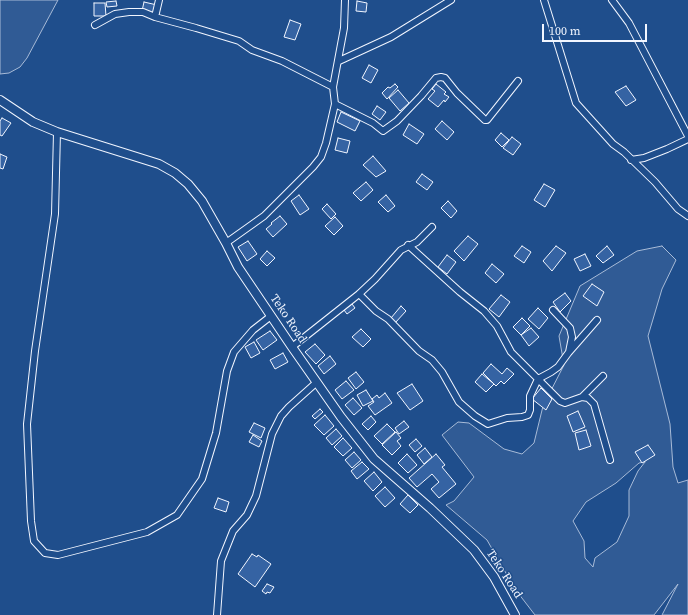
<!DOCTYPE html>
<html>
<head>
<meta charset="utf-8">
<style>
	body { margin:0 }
	#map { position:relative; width:688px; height:615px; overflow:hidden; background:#1f4e8c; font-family:"Source Serif 4",serif }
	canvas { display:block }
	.scale { position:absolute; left:542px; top:24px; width:105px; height:18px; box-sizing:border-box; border:2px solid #f2f6ff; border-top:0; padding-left:5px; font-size:12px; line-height:14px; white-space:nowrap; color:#f2f6ff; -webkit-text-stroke:3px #1f4e8c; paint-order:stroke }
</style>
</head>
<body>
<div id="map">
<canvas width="688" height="615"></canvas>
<div class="scale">100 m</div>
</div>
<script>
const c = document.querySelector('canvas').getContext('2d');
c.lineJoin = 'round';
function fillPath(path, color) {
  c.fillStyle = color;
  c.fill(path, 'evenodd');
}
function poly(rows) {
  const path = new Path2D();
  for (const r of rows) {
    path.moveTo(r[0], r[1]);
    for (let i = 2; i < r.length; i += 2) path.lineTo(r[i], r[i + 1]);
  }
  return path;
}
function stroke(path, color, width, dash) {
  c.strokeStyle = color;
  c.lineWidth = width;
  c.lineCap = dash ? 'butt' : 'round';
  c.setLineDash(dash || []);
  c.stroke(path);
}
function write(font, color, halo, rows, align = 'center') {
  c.font = font + ' "Source Serif 4",serif';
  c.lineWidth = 3;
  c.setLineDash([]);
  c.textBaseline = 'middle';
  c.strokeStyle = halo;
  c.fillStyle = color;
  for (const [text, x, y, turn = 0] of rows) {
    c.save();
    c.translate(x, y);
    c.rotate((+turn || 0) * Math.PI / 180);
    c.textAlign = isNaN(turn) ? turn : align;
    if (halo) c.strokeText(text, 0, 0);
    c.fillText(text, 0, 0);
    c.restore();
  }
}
const built = poly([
	[0,0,58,0,27,58,20,67,9,73,0,74,0,0],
	[662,246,676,260,662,289,648,336,670,424,673,467,678,483,688,480,688,615,662,615,678,584,654,615,535,615,515,589,487,540,446,505,454,501,474,477,442,435,458,422,469,423,504,449,522,454,534,443,543,406,564,365,559,336,580,286,637,251,662,246],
	[645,462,638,471,629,490,629,516,617,542,595,558,593,567,585,558,584,541,573,521,586,502,616,483,639,463,645,462]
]);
fillPath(built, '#305b95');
stroke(built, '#a8bbd7', 1);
const building = poly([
	[116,1,117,6,107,7,106,2,116,1],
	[357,1,367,3,366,12,356,11,357,1],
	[144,2,157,5,155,14,142,11,144,2],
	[94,3,105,3,106,16,94,16,94,3],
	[290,20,301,24,295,40,284,37,290,20],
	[369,65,378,70,371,83,362,78,369,65],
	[395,84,398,87,387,99,382,93,388,87,390,88,395,84],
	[436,84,446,92,444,94,449,97,445,102,444,100,438,107,428,99,435,91,432,89,436,84],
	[626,86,636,100,626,106,615,92,626,86],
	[398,90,409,103,400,111,389,98,398,90],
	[377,106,386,112,380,120,372,114,377,106],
	[341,112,360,121,355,131,337,122,341,112],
	[2,118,11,123,2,136,0,135,0,121,2,118],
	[442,121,454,132,447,140,435,129,442,121],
	[409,124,424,134,417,144,403,135,409,124],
	[501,133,509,140,502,147,495,140,501,133],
	[512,137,521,144,513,155,503,148,512,137],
	[338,138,350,141,347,153,335,150,338,138],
	[0,154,7,157,3,169,0,168,0,154],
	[373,156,386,171,376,177,363,165,373,156],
	[422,174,433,182,427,190,416,182,422,174],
	[366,182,373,190,361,201,353,193,366,182],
	[544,184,555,190,545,207,534,200,544,184],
	[299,195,309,209,300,215,291,201,299,195],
	[386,195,395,206,388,212,378,202,386,195],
	[448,201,457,211,451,218,441,208,448,201],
	[327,204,336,214,331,219,322,209,327,204],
	[280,216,287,224,273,237,266,229,272,224,271,223,280,216],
	[335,217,343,226,334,235,325,226,335,217],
	[468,236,478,244,464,261,454,251,468,236],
	[248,241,257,254,247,261,238,247,248,241],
	[522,246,531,252,524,263,514,256,522,246],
	[556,246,566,253,552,271,543,261,556,246],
	[607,246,614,255,603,263,596,256,607,246],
	[267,251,275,258,267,266,260,259,267,251],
	[585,254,591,266,580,271,574,259,585,254],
	[447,255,456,262,447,274,438,267,447,255],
	[492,264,504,274,496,283,485,273,492,264],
	[592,284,604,292,597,306,583,296,592,284],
	[565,293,571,301,560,312,553,302,565,293],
	[501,295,510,302,499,317,489,309,501,295],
	[352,304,355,308,347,314,344,310,352,304],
	[401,306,406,311,395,323,391,318,401,306],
	[538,308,548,318,539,329,528,319,538,308],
	[522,318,530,326,521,335,513,327,522,318],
	[531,328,539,337,529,346,521,335,531,328],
	[361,329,371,339,363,347,352,337,361,329],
	[270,331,277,340,263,350,256,340,270,331],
	[254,342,260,353,251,358,245,347,254,342],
	[315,344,325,355,316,364,305,352,315,344],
	[283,353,288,362,275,369,270,360,283,353],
	[330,356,336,364,324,374,318,366,330,356],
	[491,364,502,374,507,368,514,374,504,384,501,381,496,386,483,373,491,364],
	[356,372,364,382,356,389,348,378,356,372],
	[482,374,494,384,486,392,475,382,482,374],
	[346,381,354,390,342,399,335,390,346,381],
	[412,384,423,401,410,410,397,393,412,384],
	[541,388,552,399,546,410,532,399,541,388],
	[366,390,373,401,363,406,357,395,366,390],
	[385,393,392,403,375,415,368,406,374,402,372,399,377,395,379,398,385,393],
	[353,398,362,408,354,415,345,405,353,398],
	[320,409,323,412,315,419,312,416,320,409],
	[578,411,585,427,573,432,567,416,578,411],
	[325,415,334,426,324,435,314,425,325,415],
	[371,416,376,422,368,430,362,424,371,416],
	[404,421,409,427,399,434,395,428,404,421],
	[254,423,265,428,261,438,249,432,254,423],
	[387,424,395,432,382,444,374,436,387,424],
	[336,429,342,436,332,445,326,438,336,429],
	[586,430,591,446,579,450,575,433,586,430],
	[396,432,401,438,397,441,401,446,392,455,382,445,396,432],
	[253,435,262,441,259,447,249,442,253,435],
	[343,438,352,448,343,456,334,447,343,438],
	[416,439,422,446,415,452,409,445,416,439],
	[648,445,655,455,642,463,635,452,648,445],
	[425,448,432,457,424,464,417,455,425,448],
	[354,452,361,460,352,468,345,460,354,452],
	[407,454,417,465,408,473,398,463,407,454],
	[436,454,445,465,442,467,456,484,439,498,431,489,439,482,432,474,417,487,409,478,436,454],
	[362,462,369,469,357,479,351,471,362,462],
	[374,472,382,482,373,491,364,481,374,472],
	[385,487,395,498,385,507,375,496,385,487],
	[408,495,418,505,410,513,400,504,408,495],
	[218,498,229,502,226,512,214,508,218,498],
	[252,554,257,557,258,555,271,564,255,587,238,574,252,554],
	[267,584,274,587,270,593,267,592,266,594,262,591,267,584]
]);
fillPath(building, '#3563a3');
stroke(building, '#f2f6ff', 1);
const minor = poly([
	[544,0,576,103,613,144,624,152,655,182,678,209,688,216],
	[612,0,629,23,688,136],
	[155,17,159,0],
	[95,25,115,14,129,12,143,12,155,17,196,28,239,41,252,50,282,61,333,87],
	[339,61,391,37,451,0],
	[335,104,373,123,383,131,397,121,421,96,436,78,441,77,445,78,457,93,485,120,487,120,518,81],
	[57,132,55,214,35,351,27,424,31,521,34,541,45,553,58,555,147,532,177,515,202,479,216,433,227,371,234,352,253,330,271,316],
	[631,160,644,158,667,149,688,139],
	[226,243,264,216,313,167,321,157,326,143,335,104,333,87,344,28,345,0],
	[408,245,460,292,484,311,497,326,511,352,560,401,565,403,582,397,588,398,594,404,610,460],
	[359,294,376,311,388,319,419,351,432,360,442,372,459,402,475,416,488,424,507,418,522,417,528,415,530,410,530,396,538,379,551,372,558,367,569,352,597,320],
	[553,310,570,328,572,337,569,352],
	[292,347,359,294,375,279,401,250,417,242,432,227],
	[582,397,603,376],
	[217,615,221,561,233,531,247,515,256,496,272,434,281,416,289,407,317,382]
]);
const tertiary = poly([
	[0,100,33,122,57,132,159,164,175,173,188,184,202,201,226,243,238,267,292,347,341,417,374,459,430,508,474,550,494,577,515,615]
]);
stroke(minor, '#f2f6ff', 8);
stroke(tertiary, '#f2f6ff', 10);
stroke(minor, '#1f4e8c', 6);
stroke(tertiary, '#1f4e8c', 8);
write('12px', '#f2f6ff', '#1f4e8c', [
	["Teko Road",288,319,56],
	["Teko Road",504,574,57]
]);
</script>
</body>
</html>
